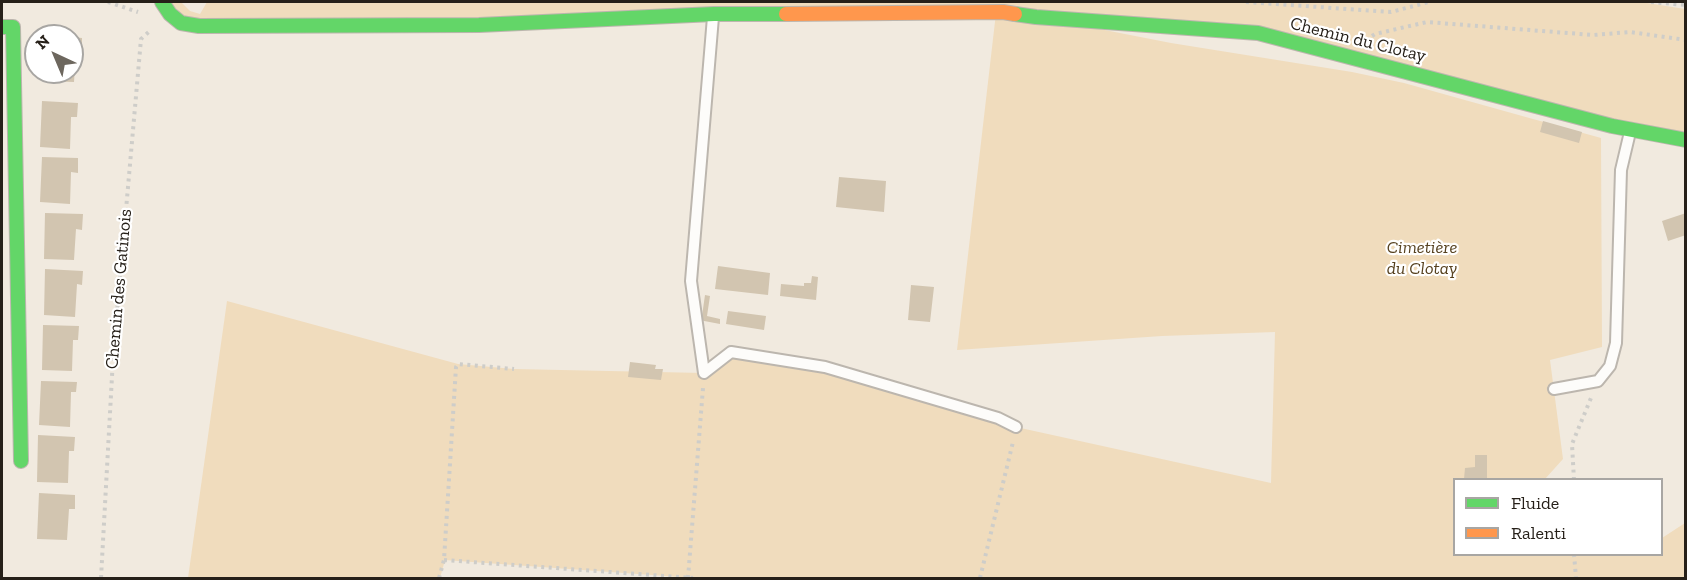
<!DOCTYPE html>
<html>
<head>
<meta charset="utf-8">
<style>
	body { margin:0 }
	#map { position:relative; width:1687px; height:580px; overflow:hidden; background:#f1eadf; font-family:"Zilla Slab",serif }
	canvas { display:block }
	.frame { position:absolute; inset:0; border:3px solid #262019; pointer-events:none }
	.legend { position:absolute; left:1453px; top:478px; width:210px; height:78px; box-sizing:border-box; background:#fff; border:2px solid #a8a6a3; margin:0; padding:8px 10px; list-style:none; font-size:18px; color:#262019 }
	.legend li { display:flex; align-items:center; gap:12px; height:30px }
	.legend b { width:30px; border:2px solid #a8a6a3 }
	.north { position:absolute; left:24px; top:24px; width:60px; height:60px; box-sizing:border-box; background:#fff; border:2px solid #a8a6a3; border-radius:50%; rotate:316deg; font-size:16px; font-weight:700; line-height:24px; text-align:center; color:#262019 }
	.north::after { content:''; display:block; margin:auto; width:21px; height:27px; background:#6d675e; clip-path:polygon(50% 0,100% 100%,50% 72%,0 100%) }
</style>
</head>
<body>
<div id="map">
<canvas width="1687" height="580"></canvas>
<div class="frame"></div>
<ul class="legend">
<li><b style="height:8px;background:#63d668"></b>Fluide</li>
<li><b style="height:8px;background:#ff974d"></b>Ralenti</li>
</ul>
<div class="north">N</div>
</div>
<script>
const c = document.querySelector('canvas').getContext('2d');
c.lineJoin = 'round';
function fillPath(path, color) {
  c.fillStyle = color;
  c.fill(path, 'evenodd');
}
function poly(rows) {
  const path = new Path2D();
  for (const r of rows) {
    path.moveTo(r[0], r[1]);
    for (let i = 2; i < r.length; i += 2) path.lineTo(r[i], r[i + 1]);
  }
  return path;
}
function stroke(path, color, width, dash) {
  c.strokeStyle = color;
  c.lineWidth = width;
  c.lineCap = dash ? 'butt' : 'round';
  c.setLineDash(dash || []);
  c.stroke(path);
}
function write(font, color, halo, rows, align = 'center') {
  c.font = font + ' "Zilla Slab",serif';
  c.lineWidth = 4.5;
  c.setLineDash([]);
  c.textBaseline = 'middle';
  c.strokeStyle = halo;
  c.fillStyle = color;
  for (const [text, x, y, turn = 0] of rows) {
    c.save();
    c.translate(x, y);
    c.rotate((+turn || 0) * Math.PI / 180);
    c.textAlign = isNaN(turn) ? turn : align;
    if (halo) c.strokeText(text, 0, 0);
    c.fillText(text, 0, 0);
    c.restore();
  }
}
fillPath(poly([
	[162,2,181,2,190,11,200,14,207,2,1641,2,1685,9,1685,140,1612,126,1258,33,1043,18,1171,43,1352,72,1404,83,1601,138,1602,347,1550,360,1563,459,1545,479,1454,480,1454,554,1662,554,1662,538,1685,523,1685,578,693,578,445,560,440,578,188,578,227,301,458,364,514,369,704,373,731,352,825,367,998,418,1016,427,1271,483,1275,332,1162,336,957,350,996,13,714,14,479,25,245,27,199,26,181,23,170,14]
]), '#f0dcbd');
fillPath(poly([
	[72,37,82,38,82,52,76,51,74,82,43,81,44,72,72,72],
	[42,101,78,103,77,117,71,117,70,149,40,147],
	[1543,121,1582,132,1579,143,1540,132],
	[42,157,78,158,78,173,71,172,70,204,40,202],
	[839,177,886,181,884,212,836,207],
	[45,213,83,214,82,230,76,229,74,260,44,259],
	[1686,213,1686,235,1668,241,1662,221],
	[718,266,770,273,768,295,715,289],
	[45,269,83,271,82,285,77,284,75,317,44,315],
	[812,276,818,277,816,300,780,296,781,284,804,286,804,283,811,283],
	[911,285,934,287,930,322,908,320],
	[705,295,710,296,707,316,720,319,720,324,699,320,699,316,702,316],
	[728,311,766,316,764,330,726,324],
	[43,325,79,326,78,340,73,340,72,371,42,370],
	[630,362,656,365,655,369,663,369,661,380,628,377],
	[41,381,77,382,76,392,71,392,70,427,39,425],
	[38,435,75,437,74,451,69,451,68,483,37,482],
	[1475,455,1487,455,1487,479,1464,479,1465,468,1475,467],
	[39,493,75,495,75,509,69,509,67,540,37,539]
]), '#d2c5b0');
const lane = poly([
	[713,17,691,281,704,373,731,352,825,367,998,418,1016,427],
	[1554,389,1598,381,1610,366,1616,343,1621,170,1630,132]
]);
const fast = poly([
	[162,2,170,14,181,23,199,26,479,25,714,14,786,14],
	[1015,14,1036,17,1258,33,1612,126,1686,140],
	[2,27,13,27,21,461]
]);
const slow = poly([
	[786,14,1003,12,1015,14]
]);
stroke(lane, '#bcb6ae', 14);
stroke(fast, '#bcb6ae', 16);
stroke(slow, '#bcb6ae', 16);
stroke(poly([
	[108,2,138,12],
	[1246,2,1391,12,1429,2],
	[1651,2,1686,5],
	[1372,36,1375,34,1427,22,1593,35,1630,32,1686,40],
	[1574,480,1572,444,1591,398],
	[1574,554,1576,578],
	[444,560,693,578],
	[101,578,113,358,141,39,151,30],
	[439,578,444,560,456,367,458,364,514,369],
	[688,578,703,388],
	[980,578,1013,442]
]), '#cecdc9', 4, [3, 4.5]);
stroke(lane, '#fdfcfa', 10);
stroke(fast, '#63d668', 14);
stroke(slow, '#ff974d', 14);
write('18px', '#262019', '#fff', [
	["Chemin du Clotay",1358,40,14],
	["Chemin des Gatinois",119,289,-85]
]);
write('italic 18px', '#56411f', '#fff', [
	["Cimetière",1422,248],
	["du Clotay",1422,269]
]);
</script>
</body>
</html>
